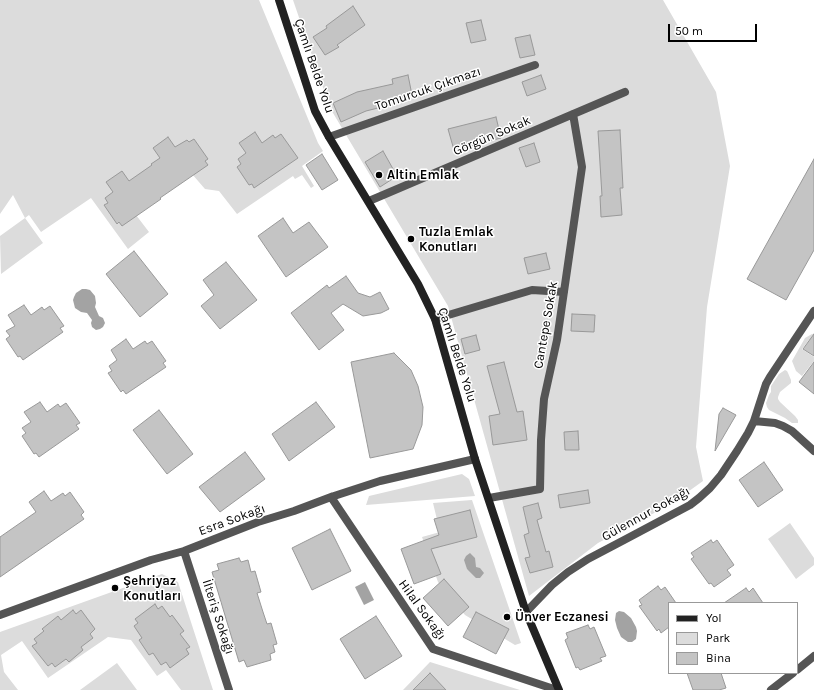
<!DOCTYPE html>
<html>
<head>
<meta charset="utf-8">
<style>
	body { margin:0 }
	#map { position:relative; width:814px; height:690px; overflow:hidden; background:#fff; font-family:Karla,sans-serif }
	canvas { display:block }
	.legend { position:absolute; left:668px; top:602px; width:130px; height:72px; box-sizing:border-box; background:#fff; border:1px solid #999; margin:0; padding:5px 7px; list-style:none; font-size:12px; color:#000 }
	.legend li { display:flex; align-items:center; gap:8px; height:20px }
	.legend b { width:20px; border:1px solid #999 }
	.scale { position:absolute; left:668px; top:24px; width:89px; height:18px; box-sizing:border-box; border:2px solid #000; border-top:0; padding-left:5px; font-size:12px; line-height:14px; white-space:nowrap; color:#000; -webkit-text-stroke:3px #fff; paint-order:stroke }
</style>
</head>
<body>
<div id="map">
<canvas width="814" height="690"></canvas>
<ul class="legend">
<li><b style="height:5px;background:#222"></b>Yol</li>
<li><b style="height:11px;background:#dcdcdc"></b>Park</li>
<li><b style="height:11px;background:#c4c4c4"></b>Bina</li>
</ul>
<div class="scale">50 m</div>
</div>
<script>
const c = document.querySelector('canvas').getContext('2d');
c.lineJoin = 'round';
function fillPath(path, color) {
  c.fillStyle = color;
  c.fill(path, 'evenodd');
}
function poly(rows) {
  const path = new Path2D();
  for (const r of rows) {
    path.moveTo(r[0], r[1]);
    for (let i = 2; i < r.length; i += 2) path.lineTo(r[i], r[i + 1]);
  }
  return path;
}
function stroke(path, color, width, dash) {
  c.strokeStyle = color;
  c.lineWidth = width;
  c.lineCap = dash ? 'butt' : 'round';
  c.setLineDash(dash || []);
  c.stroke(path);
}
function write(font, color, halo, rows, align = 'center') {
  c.font = font + ' Karla,sans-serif';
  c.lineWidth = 3;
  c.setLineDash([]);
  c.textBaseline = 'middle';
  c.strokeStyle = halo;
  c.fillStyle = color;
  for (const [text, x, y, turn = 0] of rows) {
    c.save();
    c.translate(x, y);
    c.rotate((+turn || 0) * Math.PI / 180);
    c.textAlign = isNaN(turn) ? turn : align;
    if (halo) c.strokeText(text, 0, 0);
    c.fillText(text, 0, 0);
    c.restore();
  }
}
fillPath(poly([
	[0,0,259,0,318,143,323,151,302,166,314,186,311,188,302,175,295,179,293,176,237,214,219,191,205,189,192,174,136,215,149,232,128,249,91,198,41,232,29,215,25,218,43,243,1,274,0,236,25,218,13,195,0,214],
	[293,0,663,0,716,92,730,166,707,307,696,447,703,481,671,504,598,543,529,596,448,306,330,108],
	[812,334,814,334,814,342,809,340,802,349,814,357,814,361,802,376,796,371,792,361,805,338],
	[785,370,787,371,788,373,791,380,791,383,780,392,778,397,778,399,780,402,795,416,798,420,798,423,792,423,785,418,769,410,767,407,766,403,769,395,771,392,771,386,779,374],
	[462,474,469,479,475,496,366,505,369,496],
	[472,500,521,643,515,645,465,615,438,582,422,537,440,532,433,503],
	[790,523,814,558,814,565,796,579,768,539],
	[162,574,178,582,213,690,181,690,166,670,157,676,131,640,108,637,48,678,22,641,1,655,4,672,18,690,0,690,0,632],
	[430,662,520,690,403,690],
	[117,663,137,690,80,690]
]), '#dcdcdc');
fillPath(poly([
	[82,289,86,289,90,290,95,296,96,303,95,307,99,316,103,318,105,323,103,327,100,329,96,330,92,327,91,323,92,320,87,313,81,312,75,308,73,300,74,297,76,293],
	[470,553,475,558,476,567,480,568,484,573,480,578,476,578,467,569,464,560,466,556],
	[365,582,374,600,364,605,355,587],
	[619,611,624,612,631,618,636,627,637,631,636,639,632,642,628,642,621,637,617,628,615,620,616,613]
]), '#a3a3a3');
const building = poly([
	[353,6,365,25,337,45,339,47,325,55,313,37,327,28,326,26,353,6],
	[481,20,486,40,471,43,466,23,481,20],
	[530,35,535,55,520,58,515,38,530,35],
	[408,75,412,95,389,100,390,105,366,111,341,122,333,103,357,92,393,84,392,79,408,75],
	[541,75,546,89,527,96,522,82,541,75],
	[496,117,501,138,454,150,448,129,496,117],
	[620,130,623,188,620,188,622,215,601,217,600,196,602,196,598,131,620,130],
	[255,132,262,143,273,135,275,138,281,134,298,158,254,188,252,184,249,185,237,167,241,164,238,159,246,153,239,143,255,132],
	[168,137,175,147,187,140,189,142,194,139,208,159,205,161,208,165,160,198,161,199,122,226,119,222,117,224,104,205,108,203,105,198,113,192,106,182,122,171,129,181,152,165,151,164,160,158,153,148,168,137],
	[534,143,540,162,526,167,519,148,534,143],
	[383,151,397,176,380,187,365,162,383,151],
	[322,154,338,180,322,190,306,165,322,154],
	[814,159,814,250,786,300,747,279,814,159],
	[283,218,293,233,309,222,328,247,286,277,258,236,283,218],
	[134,251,168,294,140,317,106,274,134,251],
	[546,253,550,269,528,274,524,258,546,253],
	[226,262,257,300,220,329,201,306,214,295,203,280,226,262],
	[346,276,358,293,370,297,380,292,389,309,381,313,363,316,343,304,331,313,344,330,319,350,291,313,327,285,329,288,346,276],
	[24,305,31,315,42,307,44,310,50,306,64,326,60,328,63,332,23,360,20,356,18,357,6,339,10,336,6,331,15,326,8,315,24,305],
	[572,314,595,315,594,332,571,331,572,314],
	[814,334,814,356,803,349,814,334],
	[476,335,480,350,465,354,461,339,476,335],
	[126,339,133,349,145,341,147,344,152,341,166,361,163,363,166,367,126,394,123,390,121,392,108,373,112,371,109,366,117,360,111,350,126,339],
	[394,353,411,370,418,386,423,407,422,425,413,449,370,458,351,362,394,353],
	[504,362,517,412,523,411,527,440,493,445,489,416,500,414,487,366,504,362],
	[814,362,814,394,799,382,814,362],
	[40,402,47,412,58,404,60,407,66,403,80,423,76,425,79,429,39,457,36,453,34,454,22,436,26,433,22,428,31,422,24,412,40,402],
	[316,402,335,427,289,461,272,434,316,402],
	[723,408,736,415,715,451,719,414,723,408],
	[159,410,193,454,167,474,133,430,159,410],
	[578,431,579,450,565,450,564,432,578,431],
	[245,452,265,479,220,512,199,487,245,452],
	[764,462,783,490,758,507,739,480,764,462],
	[588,490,590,503,560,508,558,495,588,490],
	[44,491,51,501,63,493,65,496,70,492,84,512,81,515,84,519,0,577,0,537,36,512,29,502,44,491],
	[538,503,542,518,537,520,546,552,549,551,553,567,530,573,525,558,530,557,524,535,529,533,523,507,538,503],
	[470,510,477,537,431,549,441,574,414,584,401,549,439,535,434,519,470,510],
	[330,529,351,571,312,590,292,548,330,529],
	[711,540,713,543,717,540,734,565,727,570,731,575,714,587,711,583,709,584,691,559,694,557,691,553,711,540],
	[239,558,241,562,248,560,251,572,255,571,261,592,257,593,263,612,267,624,271,623,277,644,273,645,275,652,270,654,271,660,247,667,244,660,239,662,212,572,219,570,217,564,239,558],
	[444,579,469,607,448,626,423,598,444,579],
	[658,586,661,590,665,587,676,603,669,603,669,627,661,633,659,629,657,631,639,606,642,605,639,600,658,586],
	[746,588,749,592,753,588,763,603,724,603,746,588],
	[155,604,158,609,162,606,170,617,172,615,184,631,180,634,190,647,186,649,189,654,170,668,166,662,161,665,153,653,149,655,139,640,142,638,134,626,138,623,135,619,155,604],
	[73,610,76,614,81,610,95,629,90,634,93,638,81,647,83,650,69,662,66,659,55,667,52,663,48,666,32,646,37,643,34,639,44,631,42,629,58,616,61,620,73,610],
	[476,612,509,629,496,654,463,637,476,612],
	[376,616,402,656,365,679,340,639,376,616],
	[588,625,590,629,594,627,606,656,600,658,602,661,580,670,578,667,576,668,565,640,568,638,566,633,588,625],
	[430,673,446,690,413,690,430,673],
	[687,673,721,673,726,688,719,690,693,690,687,673]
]);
fillPath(building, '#c4c4c4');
stroke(building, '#999', 1);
stroke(poly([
	[329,137,535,65],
	[369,201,625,92],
	[435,319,532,290,564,292],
	[754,421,775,423,783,426,792,431,814,451],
	[331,497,433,649,557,690],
	[489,498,540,489,541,440,544,399,557,340,582,167,573,114],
	[184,551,229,690],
	[526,612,552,585,568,572,588,559,626,539,690,505,699,498,710,488,721,475,737,451,748,433,754,421,766,384,770,377,814,311],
	[0,615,151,560,184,551,258,522,294,511,331,497,380,481,475,459],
	[797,670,814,656],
	[771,690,793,673]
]), '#555', 8);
stroke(poly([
	[279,0,315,111,329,137,418,284,435,319,475,459,526,612,559,690]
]), '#222', 8);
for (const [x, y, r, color] of [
	[379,175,4,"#000"],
	[411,239,4,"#000"],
	[115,588,4,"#000"],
	[507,617,4,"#000"]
]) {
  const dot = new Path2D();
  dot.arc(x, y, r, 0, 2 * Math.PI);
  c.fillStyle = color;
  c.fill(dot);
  stroke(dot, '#fff', 1.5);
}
write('13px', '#000', '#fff', [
	["Çamlı Belde Yolu",314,66,71],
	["Tomurcuk Çıkmazı",428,89,-19],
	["Görgün Sokak",492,136,-23],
	["Cantepe Sokak",546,325,-80],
	["Çamlı Belde Yolu",457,355,72],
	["Gülennur Sokağı",646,514,-29],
	["Esra Sokağı",232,520,-20],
	["Hilal Sokağı",422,610,54],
	["İlteriş Sokağı",218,617,72]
]);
write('bold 13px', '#000', '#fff', [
	["Altin Emlak",387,175],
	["Tuzla Emlak",419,232],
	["Konutları",419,247],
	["Şehriyaz",123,581],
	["Konutları",123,596],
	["Ünver Eczanesi",515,617]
], 'left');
</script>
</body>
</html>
